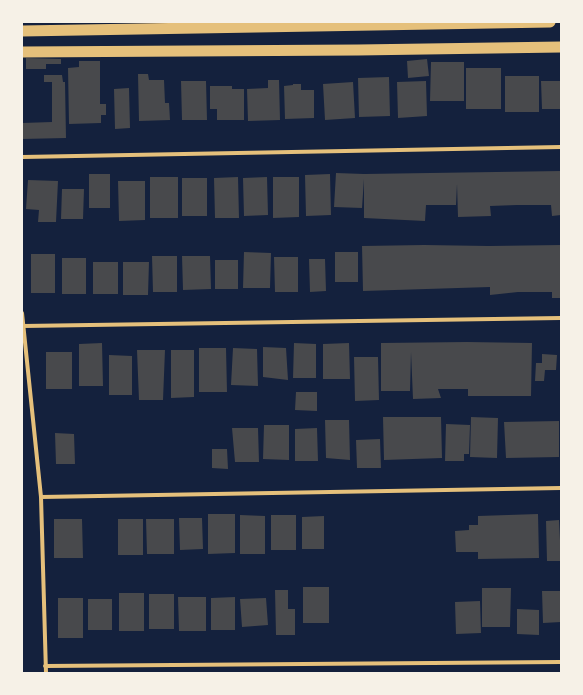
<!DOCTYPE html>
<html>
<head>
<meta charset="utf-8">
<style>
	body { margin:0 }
	#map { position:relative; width:583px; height:695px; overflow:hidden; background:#14213d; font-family:"Source Sans 3",sans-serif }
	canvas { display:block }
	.frame { position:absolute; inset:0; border:23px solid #f6f1e7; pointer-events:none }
</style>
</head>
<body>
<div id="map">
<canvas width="583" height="695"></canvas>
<div class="frame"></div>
</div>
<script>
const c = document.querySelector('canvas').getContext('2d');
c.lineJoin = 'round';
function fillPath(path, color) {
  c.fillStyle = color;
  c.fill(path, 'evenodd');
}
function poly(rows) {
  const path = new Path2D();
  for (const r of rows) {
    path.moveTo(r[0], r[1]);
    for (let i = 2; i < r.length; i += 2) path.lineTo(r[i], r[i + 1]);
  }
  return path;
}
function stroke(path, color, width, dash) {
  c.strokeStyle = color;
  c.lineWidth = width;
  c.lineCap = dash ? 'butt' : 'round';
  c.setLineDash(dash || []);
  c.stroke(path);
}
fillPath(poly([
	[26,58,61,59,61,64,46,64,46,69,26,69],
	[427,59,429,76,408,78,407,61],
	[79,61,100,61,100,104,106,104,106,115,101,115,101,123,69,124,68,68,79,67],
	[431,62,464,62,464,101,430,101],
	[466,68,501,68,501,109,466,109],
	[138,74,148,74,149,80,164,80,165,103,169,103,170,120,139,121],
	[44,75,62,75,63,82,65,82,66,138,22,139,22,123,52,122,52,82,44,82],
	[505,76,539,76,539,112,505,112],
	[389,77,390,116,359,117,358,78],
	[268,80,279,80,280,120,248,121,247,89,268,88],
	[181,81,206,81,207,120,182,120],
	[426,81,427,116,398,118,397,82],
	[541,81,561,81,561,109,542,109],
	[353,82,355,118,325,120,323,84],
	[293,84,301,84,301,90,314,90,314,118,285,119,284,86,293,85],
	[210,86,232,86,232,89,244,89,244,120,217,120,217,109,210,109],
	[129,88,130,128,115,129,114,89],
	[561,171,561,215,552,216,551,205,517,205,490,206,491,216,458,217,457,184,456,205,426,205,425,221,364,218,364,179,362,208,334,207,336,173,364,174],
	[89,174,110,174,110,208,89,208],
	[330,174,331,215,306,216,305,175],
	[150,177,178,177,178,218,150,218],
	[238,177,239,218,215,218,214,178],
	[267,177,268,215,244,216,243,178],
	[273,177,299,177,299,217,273,218],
	[182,178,207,178,207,216,182,216],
	[28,180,58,181,56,222,38,222,39,210,26,209],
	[118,181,145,181,145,220,119,221],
	[62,189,84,189,83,219,61,219],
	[424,245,489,246,561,245,561,298,552,298,552,292,518,292,490,295,490,287,363,291,362,246],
	[244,252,271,253,270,288,243,288],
	[335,252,358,252,358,282,335,282],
	[31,254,55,254,55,293,31,293],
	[152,256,177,256,177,292,153,292],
	[182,256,210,256,211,289,183,290],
	[274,257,298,257,298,292,275,292],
	[62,258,86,258,86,294,62,294],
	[309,259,325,259,326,291,310,292],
	[215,260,238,260,238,289,215,289],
	[93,262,118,262,118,294,93,294],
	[123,262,149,262,148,295,123,295],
	[467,342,532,343,531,396,468,396,468,389,438,389,441,398,413,399,411,352,410,391,381,391,381,343],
	[102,343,103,386,79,386,79,344],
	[294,343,316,344,316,378,293,378],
	[349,343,350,379,323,379,323,344],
	[263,347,286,348,288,380,263,377],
	[199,348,226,348,227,392,199,392],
	[233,348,257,349,258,386,231,385],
	[137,350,165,350,163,400,139,400],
	[171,350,194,350,194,397,171,398],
	[46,352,72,352,72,389,46,389],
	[542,354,557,355,556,370,545,370,544,381,535,381,536,363,542,363],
	[109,355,132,356,132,395,109,395],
	[354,357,378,357,379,400,355,401],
	[296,392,317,392,317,411,295,410],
	[383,417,441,417,442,458,384,460],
	[471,417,498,418,497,458,470,457],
	[325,420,349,420,350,460,326,458],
	[559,421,559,457,506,458,504,422],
	[446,424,470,425,469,454,464,454,464,461,445,461],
	[264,425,289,425,289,460,263,459],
	[232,428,258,428,259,462,235,462],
	[317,428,318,461,295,461,295,429],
	[55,433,74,434,75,464,56,464],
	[380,439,381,468,357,468,356,440],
	[212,449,227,449,228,469,212,468],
	[208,514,235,514,235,553,208,554],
	[538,514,539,558,478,559,478,552,456,552,455,531,469,530,469,525,478,525,478,516],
	[240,515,265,516,265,554,240,554],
	[271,515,296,515,296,550,271,550],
	[324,516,324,549,302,549,302,517],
	[179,518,202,518,203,549,180,550],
	[54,519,82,519,83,558,54,558],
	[118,519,143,519,143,555,118,555],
	[146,519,174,519,174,554,147,554],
	[559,520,560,540,561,540,561,561,547,561,546,521],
	[303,587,329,587,329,623,303,623],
	[482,588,511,588,510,627,482,627],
	[275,590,288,590,288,609,295,609,295,635,276,635],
	[542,591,561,591,561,622,543,623],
	[119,593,144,593,144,631,119,631],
	[149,594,174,594,174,629,149,629],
	[178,597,206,597,206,631,179,631],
	[235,597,235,630,211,630,211,598],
	[58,598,83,598,83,638,58,638],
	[266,598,268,625,242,627,240,599],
	[88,599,112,599,112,630,88,630],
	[480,601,481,633,456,634,455,602],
	[517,609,539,610,539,635,517,634]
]), '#48494c');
stroke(poly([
	[22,157,561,147],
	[22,313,41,497,46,673],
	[23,326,561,318],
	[41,497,561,488],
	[45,666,561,662]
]), '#e5c07b', 4);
stroke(poly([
	[22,31,550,22],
	[22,52,358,50,561,47]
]), '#e5c07b', 11);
</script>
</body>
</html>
